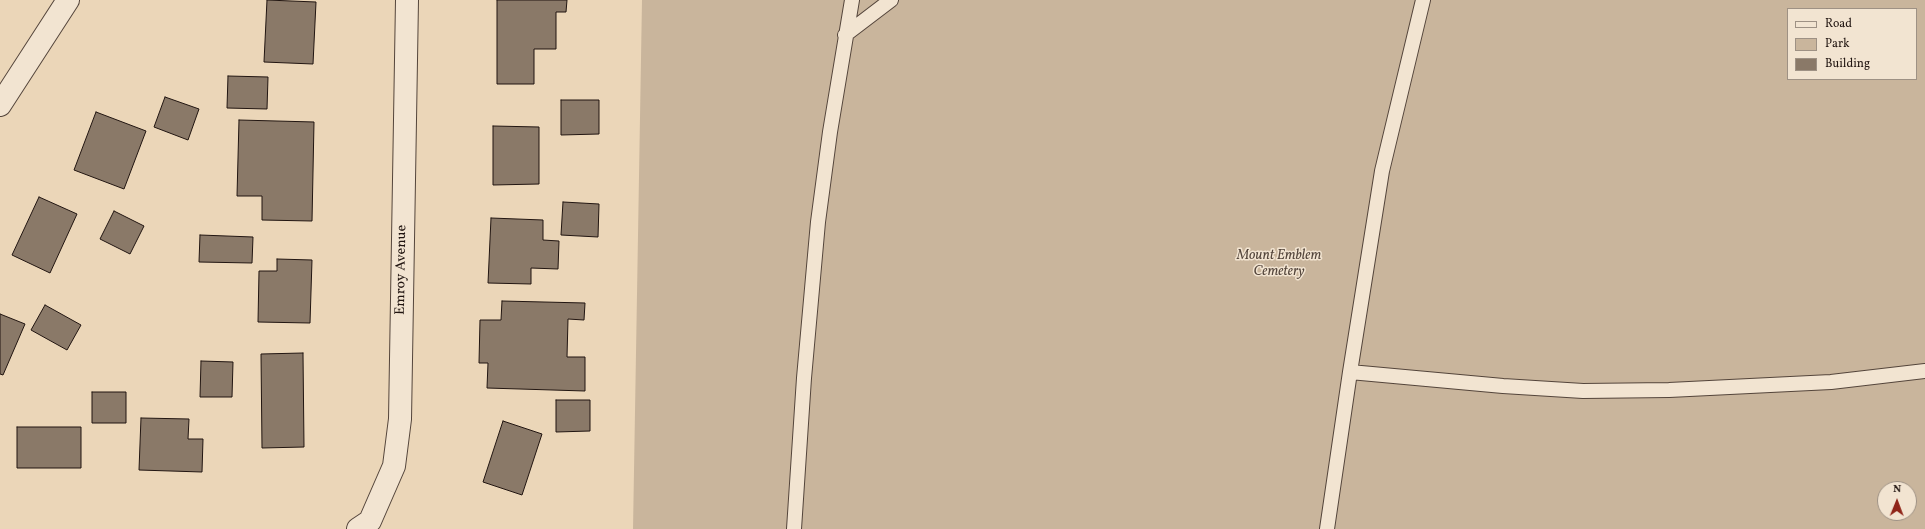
<!DOCTYPE html>
<html>
<head>
<meta charset="utf-8">
<style>
	body { margin:0 }
	#map { position:relative; width:1925px; height:529px; overflow:hidden; background:#ebd6b8; font-family:Vollkorn,serif }
	canvas { display:block }
	.legend { position:absolute; left:1787px; top:8px; width:130px; height:72px; box-sizing:border-box; background:#f2e4d1; border:1px solid #9e9184; margin:0; padding:5px 7px; list-style:none; font-size:12px; color:#211511 }
	.legend li { display:flex; align-items:center; gap:8px; height:20px }
	.legend b { width:20px; border:1px solid #9e9184 }
	.north { position:absolute; left:1877px; top:481px; width:40px; height:40px; box-sizing:border-box; background:#f2e4d1; border:1px solid #9e9184; border-radius:50%; rotate:1deg; font-size:11px; font-weight:700; line-height:16px; text-align:center; color:#211511 }
	.north::after { content:''; display:block; margin:auto; width:14px; height:18px; background:#8f2418; clip-path:polygon(50% 0,100% 100%,50% 72%,0 100%) }
</style>
</head>
<body>
<div id="map">
<canvas width="1925" height="529"></canvas>
<ul class="legend">
<li><b style="height:5px;background:#f2e4d1"></b>Road</li>
<li><b style="height:11px;background:#c9b59c"></b>Park</li>
<li><b style="height:11px;background:#8a7968"></b>Building</li>
</ul>
<div class="north">N</div>
</div>
<script>
const c = document.querySelector('canvas').getContext('2d');
c.lineJoin = 'round';
function fillPath(path, color) {
  c.fillStyle = color;
  c.fill(path, 'evenodd');
}
function poly(rows) {
  const path = new Path2D();
  for (const r of rows) {
    path.moveTo(r[0], r[1]);
    for (let i = 2; i < r.length; i += 2) path.lineTo(r[i], r[i + 1]);
  }
  return path;
}
function stroke(path, color, width, dash) {
  c.strokeStyle = color;
  c.lineWidth = width;
  c.lineCap = dash ? 'butt' : 'round';
  c.setLineDash(dash || []);
  c.stroke(path);
}
function write(font, color, halo, rows, align = 'center') {
  c.font = font + ' Vollkorn,serif';
  c.lineWidth = 3;
  c.setLineDash([]);
  c.textBaseline = 'middle';
  c.strokeStyle = halo;
  c.fillStyle = color;
  for (const [text, x, y, turn = 0] of rows) {
    c.save();
    c.translate(x, y);
    c.rotate((+turn || 0) * Math.PI / 180);
    c.textAlign = isNaN(turn) ? turn : align;
    if (halo) c.strokeText(text, 0, 0);
    c.fillText(text, 0, 0);
    c.restore();
  }
}
fillPath(poly([
	[642,0,1925,0,1925,529,633,529],
	[1788,9,1916,9,1916,79,1788,79],
	[1885,489,1909,489,1909,513,1885,513]
]), '#c9b59c');
const building = poly([
	[267,0,316,2,313,64,264,62,267,0],
	[497,0,567,0,566,12,556,12,556,49,534,49,534,84,497,84,497,0],
	[228,76,268,77,267,109,227,108,228,76],
	[165,97,199,109,188,140,154,127,165,97],
	[561,100,599,100,599,134,561,135,561,100],
	[96,112,146,131,124,189,74,170,96,112],
	[239,120,314,122,312,221,262,220,262,196,237,196,239,120],
	[493,126,539,127,539,184,493,185,493,126],
	[39,197,77,214,50,273,12,255,39,197],
	[563,202,599,204,598,237,561,235,563,202],
	[114,211,144,226,130,254,100,239,114,211],
	[491,218,543,220,543,240,559,241,558,269,531,268,531,284,488,283,491,218],
	[200,235,253,237,252,263,199,262,200,235],
	[277,259,312,260,310,323,258,322,259,271,277,271,277,259],
	[502,301,585,303,584,320,568,319,567,357,585,357,585,391,487,388,488,363,479,363,480,320,501,320,502,301],
	[45,305,81,325,67,350,31,330,45,305],
	[0,314,25,324,3,375,0,374,0,314],
	[303,353,304,447,262,448,261,354,303,353],
	[201,361,233,362,232,397,200,397,201,361],
	[92,392,126,392,126,423,92,423,92,392],
	[556,400,590,400,590,431,556,432,556,400],
	[141,418,189,419,188,439,203,439,202,472,139,470,141,418],
	[503,421,542,434,522,495,483,482,503,421],
	[17,427,81,427,81,468,17,468,17,427]
]);
fillPath(building, '#8a7968');
stroke(building, '#211511', 1);
const lane = poly([
	[845,35,891,0],
	[1350,372,1503,386,1583,391,1669,390,1831,382,1925,371],
	[794,529,804,378,818,222,830,132,852,0],
	[1327,529,1350,372,1382,171,1423,0]
]);
const street = poly([
	[0,105,68,0],
	[358,529,370,521,394,466,400,419,407,0]
]);
stroke(lane, '#54453b', 16);
stroke(street, '#54453b', 24);
stroke(lane, '#f2e4d1', 14);
stroke(street, '#f2e4d1', 22);
write('italic 14px', '#53453b', '#f2e4d1', [
	["Mount Emblem",1279,256],
	["Cemetery",1279,272]
]);
write('14px', '#211511', '#f2e4d1', [
	["Emroy Avenue",402,270,-89]
]);
</script>
</body>
</html>
